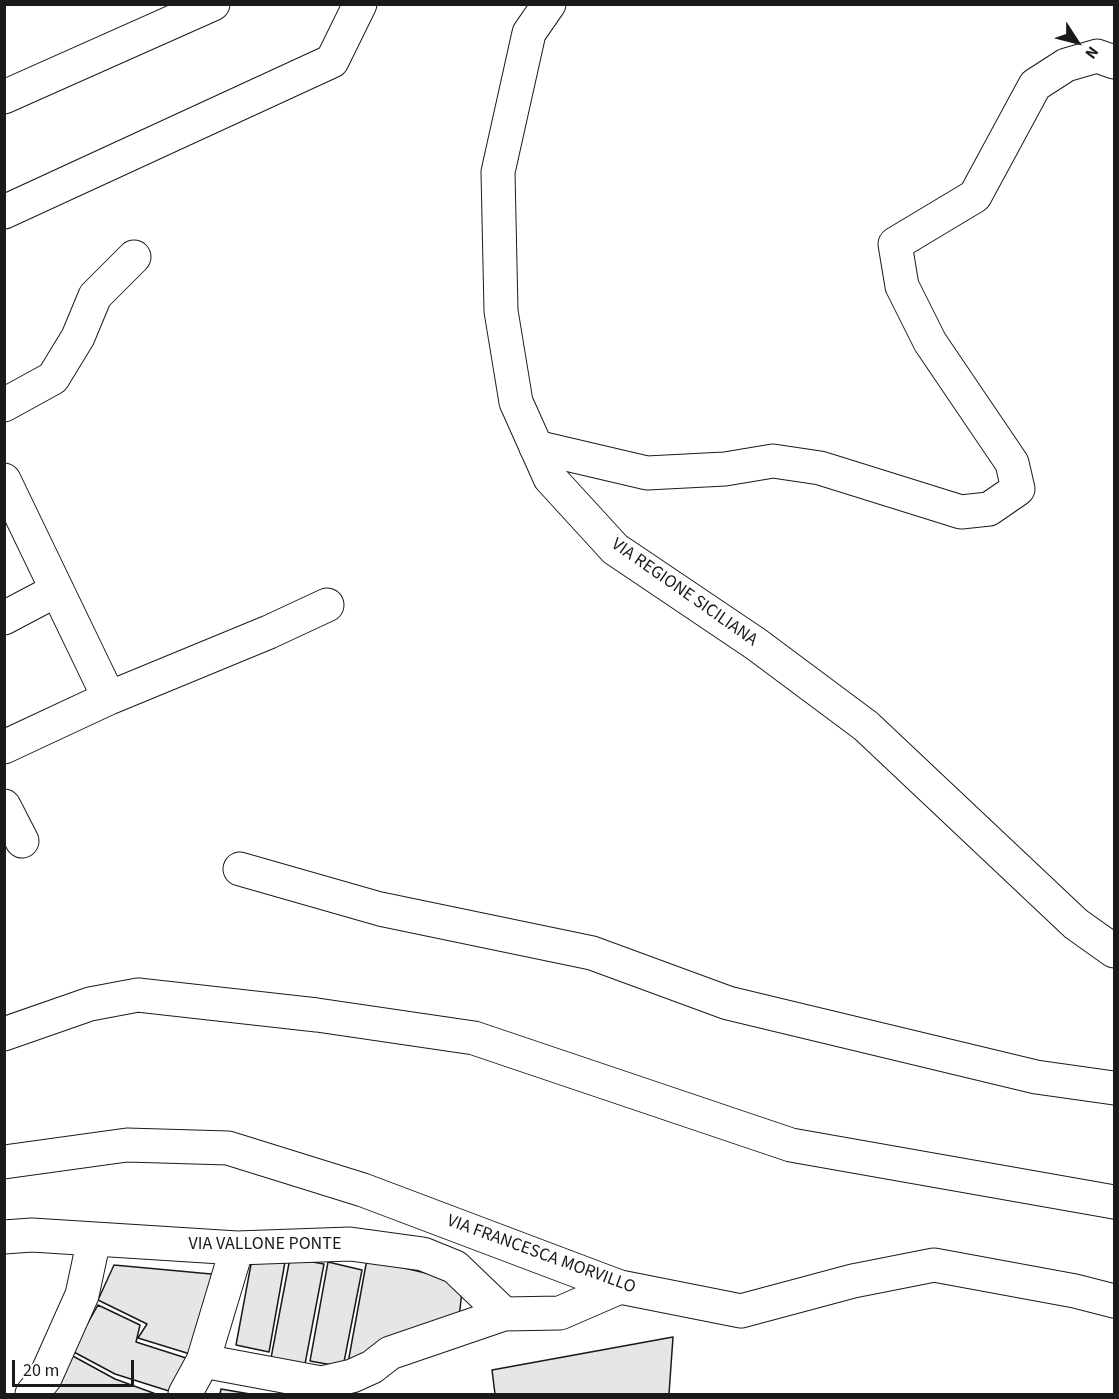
<!DOCTYPE html>
<html>
<head>
<meta charset="utf-8">
<style>
	body { margin:0 }
	#map { position:relative; width:1119px; height:1399px; overflow:hidden; background:#fff; font-family:"Source Sans 3",sans-serif }
	canvas { display:block }
	.frame { position:absolute; inset:0; border:6px solid #1a1a1a; pointer-events:none }
	.north { position:absolute; left:1047px; top:12px; width:60px; height:60px; -webkit-text-stroke:4px #fff; paint-order:stroke; rotate:126deg; font-size:16px; font-weight:700; line-height:24px; text-align:center; color:#1a1a1a }
	.north::after { content:''; display:block; margin:auto; width:21px; height:27px; background:#1a1a1a; clip-path:polygon(50% 0,100% 100%,50% 72%,0 100%) }
	.scale { position:absolute; left:12px; top:1360px; width:122px; height:27px; box-sizing:border-box; border:3px solid #1a1a1a; border-top:0; padding-left:8px; font-size:18px; line-height:21px; white-space:nowrap; color:#1a1a1a; -webkit-text-stroke:4px #fff; paint-order:stroke }
</style>
</head>
<body>
<div id="map">
<canvas width="1119" height="1399"></canvas>
<div class="frame"></div>
<div class="north">N</div>
<div class="scale">20 m</div>
</div>
<script>
const c = document.querySelector('canvas').getContext('2d');
c.lineJoin = 'round';
function fillPath(path, color) {
  c.fillStyle = color;
  c.fill(path, 'evenodd');
}
function poly(rows) {
  const path = new Path2D();
  for (const r of rows) {
    path.moveTo(r[0], r[1]);
    for (let i = 2; i < r.length; i += 2) path.lineTo(r[i], r[i + 1]);
  }
  return path;
}
function stroke(path, color, width, dash) {
  c.strokeStyle = color;
  c.lineWidth = width;
  c.lineCap = dash ? 'butt' : 'round';
  c.setLineDash(dash || []);
  c.stroke(path);
}
function write(font, color, halo, rows, align = 'center') {
  c.font = font + ' "Source Sans 3",sans-serif';
  c.lineWidth = 4.5;
  c.setLineDash([]);
  c.textBaseline = 'middle';
  c.strokeStyle = halo;
  c.fillStyle = color;
  for (const [text, x, y, turn = 0] of rows) {
    c.save();
    c.translate(x, y);
    c.rotate((+turn || 0) * Math.PI / 180);
    c.textAlign = isNaN(turn) ? turn : align;
    if (halo) c.strokeText(text, 0, 0);
    c.fillText(text, 0, 0);
    c.restore();
  }
}
const building = poly([
	[290,1258,324,1264,305,1364,271,1358,290,1258],
	[252,1259,285,1262,269,1352,236,1345,252,1259],
	[367,1259,463,1282,459,1318,348,1363,367,1259],
	[328,1262,362,1270,343,1367,310,1361,328,1262],
	[114,1265,222,1275,190,1354,138,1338,147,1324,98,1300,114,1265],
	[98,1305,140,1325,136,1342,186,1358,172,1392,115,1374,72,1351,98,1305],
	[673,1337,669,1394,495,1394,492,1370,673,1337],
	[71,1355,115,1379,156,1394,47,1394,71,1355],
	[221,1389,250,1394,220,1394,221,1389]
]);
fillPath(building, '#e6e6e6');
stroke(building, '#1a1a1a', 1.5);
const minor = poly([
	[4,212,332,61,360,4],
	[4,405,53,378,78,337,95,296,134,257],
	[536,447,647,473,725,469,773,461,820,468,961,512,989,509,1018,489,1012,463,930,342,902,286,895,244,975,196,1035,85,1066,65,1097,56,1114,62],
	[4,480,109,698],
	[4,618,57,590],
	[4,747,109,698,269,632,327,605],
	[4,806,22,841],
	[240,869,380,909,592,953,728,1003,1036,1077,1114,1088],
	[4,1034,90,1004,138,995,317,1015,474,1038,791,1145,1114,1202],
	[4,1237,32,1235,237,1248,350,1244,423,1254,455,1267,504,1314],
	[203,1361,237,1248],
	[32,1394,45,1378,82,1295,94,1239],
	[185,1394,203,1361,321,1383,352,1376,372,1367,390,1353,504,1314,560,1313,620,1287]
]);
const tertiary = poly([
	[549,4,529,33,498,172,501,311,516,402,550,478,615,549,756,644,866,726,1076,924,1114,951],
	[4,97,213,4],
	[4,1162,127,1145,228,1148,363,1190,620,1287,741,1311,853,1281,934,1265,1075,1291,1114,1301]
]);
stroke(minor, '#1a1a1a', 35);
stroke(tertiary, '#1a1a1a', 35);
stroke(minor, '#fff', 33);
stroke(tertiary, '#fff', 33);
write('18px', '#1a1a1a', '#fff', [
	["VIA REGIONE SICILIANA",684,593,35],
	["VIA VALLONE PONTE",265,1245],
	["VIA FRANCESCA MORVILLO",541,1255,20]
]);
</script>
</body>
</html>
